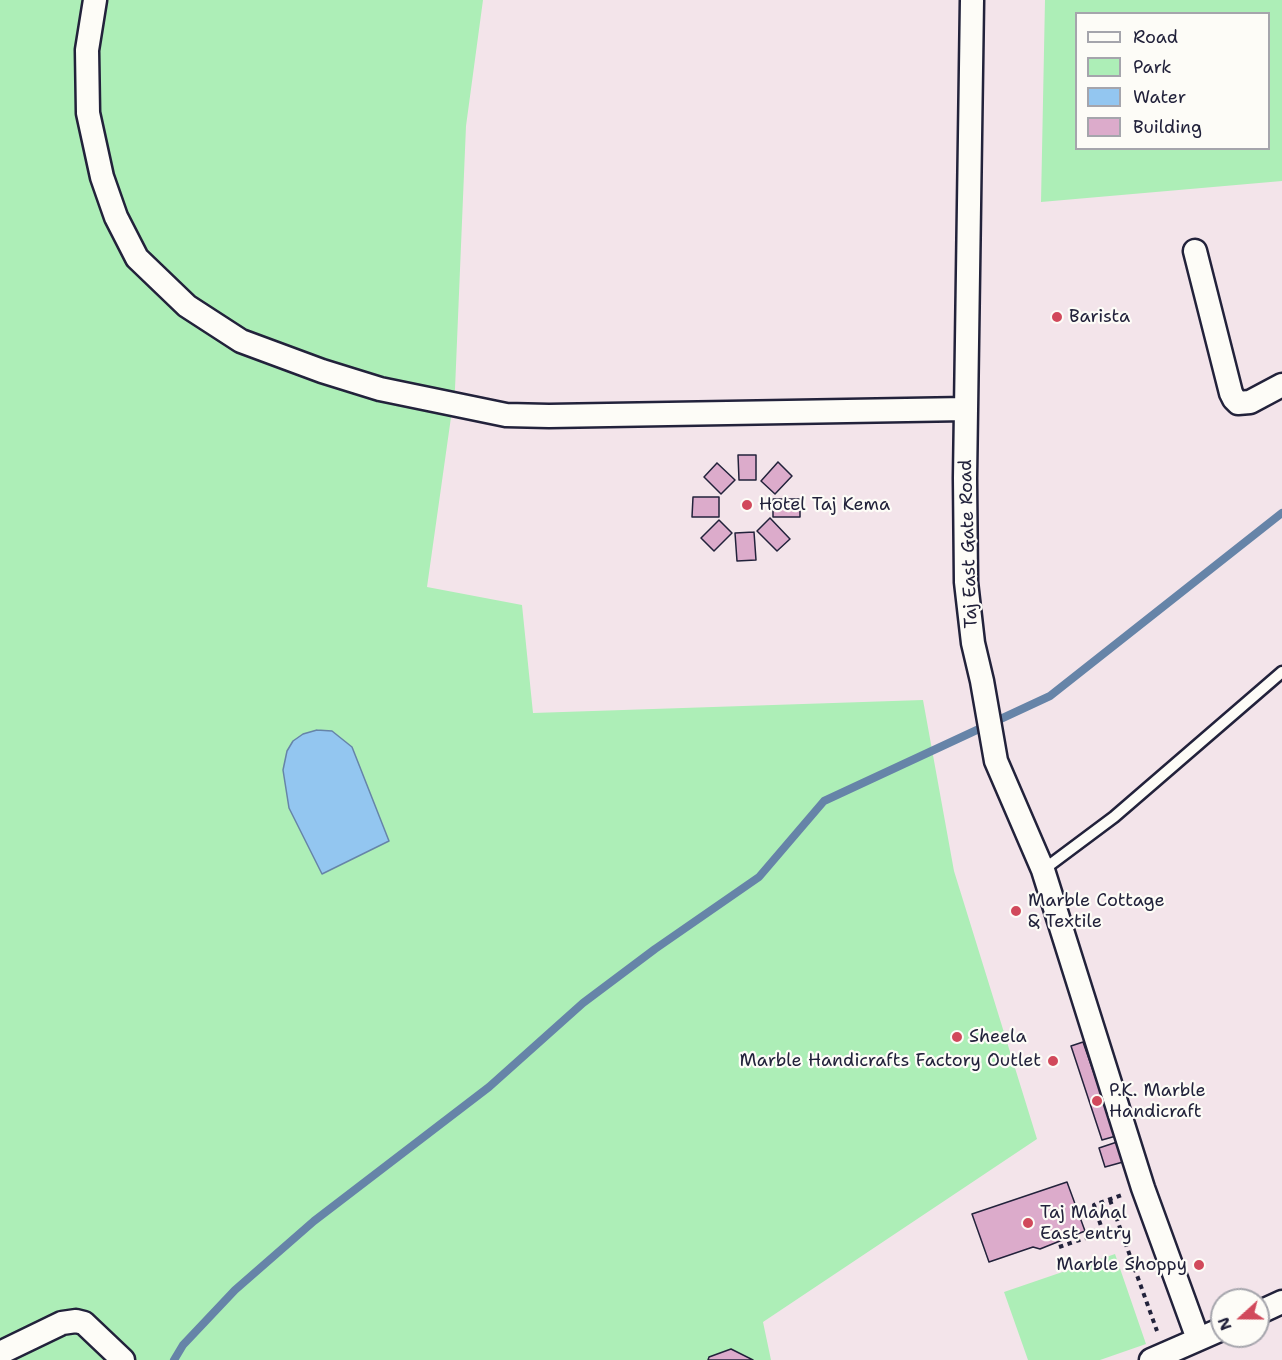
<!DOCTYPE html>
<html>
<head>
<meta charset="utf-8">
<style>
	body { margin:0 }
	#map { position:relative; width:1282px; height:1360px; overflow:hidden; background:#f3e4ea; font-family:"Shantell Sans",sans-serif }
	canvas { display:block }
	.legend { position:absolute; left:1075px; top:12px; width:195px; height:138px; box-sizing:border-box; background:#fdfcf7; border:2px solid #a5a5ac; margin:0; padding:8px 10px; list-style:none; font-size:18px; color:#22223b }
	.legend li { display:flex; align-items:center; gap:12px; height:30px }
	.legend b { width:30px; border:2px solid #a5a5ac }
	.north { position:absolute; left:1210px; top:1288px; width:60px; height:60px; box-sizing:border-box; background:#fdfcf7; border:2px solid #a5a5ac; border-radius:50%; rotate:249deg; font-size:16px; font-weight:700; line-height:24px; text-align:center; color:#22223b }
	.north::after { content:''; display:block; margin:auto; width:21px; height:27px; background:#d1495b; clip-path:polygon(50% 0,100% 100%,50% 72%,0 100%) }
</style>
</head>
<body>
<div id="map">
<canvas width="1282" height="1360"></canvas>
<ul class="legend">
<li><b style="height:8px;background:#fdfcf7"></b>Road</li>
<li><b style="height:16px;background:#adeeb7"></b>Park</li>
<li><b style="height:16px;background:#93c6f0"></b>Water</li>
<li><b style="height:16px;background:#dcabcb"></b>Building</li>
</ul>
<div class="north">N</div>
</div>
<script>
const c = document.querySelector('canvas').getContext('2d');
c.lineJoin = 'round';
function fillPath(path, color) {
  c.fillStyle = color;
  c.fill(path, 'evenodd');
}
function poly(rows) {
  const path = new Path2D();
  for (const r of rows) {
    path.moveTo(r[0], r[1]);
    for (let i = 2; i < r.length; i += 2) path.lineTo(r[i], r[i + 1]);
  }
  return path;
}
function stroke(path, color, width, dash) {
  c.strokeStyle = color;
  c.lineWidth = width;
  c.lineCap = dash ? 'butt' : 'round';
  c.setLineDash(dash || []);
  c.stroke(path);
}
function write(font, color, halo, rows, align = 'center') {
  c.font = font + ' "Shantell Sans",sans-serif';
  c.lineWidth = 4.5;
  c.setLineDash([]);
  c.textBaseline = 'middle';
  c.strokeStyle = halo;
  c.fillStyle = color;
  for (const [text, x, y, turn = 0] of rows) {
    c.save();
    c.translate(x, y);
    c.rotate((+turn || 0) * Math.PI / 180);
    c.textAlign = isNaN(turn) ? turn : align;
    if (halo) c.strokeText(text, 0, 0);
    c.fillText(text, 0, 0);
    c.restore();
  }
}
fillPath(poly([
	[0,0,483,0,466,126,455,389,427,587,522,605,533,713,923,700,954,871,1037,1139,763,1322,771,1360,0,1360],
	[1045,0,1282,0,1282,181,1041,202],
	[1076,14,1268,14,1268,148,1076,148],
	[1115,1254,1146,1344,1100,1360,1028,1360,1004,1292]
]), '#adeeb7');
const water = poly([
	[317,730,332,731,352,747,389,841,322,874,289,808,283,770,287,751,293,741,303,734,317,730]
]);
fillPath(water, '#93c6f0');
stroke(water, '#6684a8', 1.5);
stroke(poly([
	[174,1360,183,1345,235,1290,314,1221,489,1087,583,1003,655,949,759,877,824,801,1050,696,1282,513]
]), '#6684a8', 8);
const building = poly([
	[738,455,756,455,756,480,739,480,738,455],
	[778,462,792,476,775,494,761,481,778,462],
	[717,463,735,480,721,494,704,477,717,463],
	[693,497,719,497,719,517,692,517,693,497],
	[773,499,800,499,800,517,773,517,773,499],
	[770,518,790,539,777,551,757,531,770,518],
	[719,520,732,533,714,551,701,538,719,520],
	[754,532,756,560,737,561,735,533,754,532],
	[1083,1042,1116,1136,1102,1140,1071,1046,1083,1042],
	[1117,1142,1123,1162,1105,1167,1099,1148,1117,1142],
	[1067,1182,1085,1231,1040,1249,1033,1247,989,1262,972,1214,1067,1182],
	[731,1349,753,1360,708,1360,709,1357,731,1349]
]);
fillPath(building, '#dcabcb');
stroke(building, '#22223b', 1.5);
const lane = poly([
	[1043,870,1114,817,1282,672]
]);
const street = poly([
	[95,0,87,50,88,113,102,177,116,217,137,258,187,306,241,341,322,371,380,389,506,415,549,416,966,409],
	[972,0,965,478,966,582,973,643,982,681,996,761,1043,870,1143,1188,1198,1339],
	[1195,251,1231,393,1234,399,1238,403,1250,402,1282,385],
	[1258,1313,1282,1302],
	[0,1353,62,1323,76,1321,84,1323,123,1360],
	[1151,1360,1222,1329]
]);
stroke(lane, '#22223b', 15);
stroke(street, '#22223b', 27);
stroke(poly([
	[1110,1200,1157,1331],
	[1059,1247,1103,1232,1094,1205,1122,1195]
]), '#22223b', 4, [4.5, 4.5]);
stroke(lane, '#fdfcf7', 10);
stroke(street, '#fdfcf7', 22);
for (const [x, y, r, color] of [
	[1057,317,6,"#d1495b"],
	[747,505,6,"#d1495b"],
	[1016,911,6,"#d1495b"],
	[957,1037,6,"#d1495b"],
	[1053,1061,6,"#d1495b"],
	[1097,1101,6,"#d1495b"],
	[1028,1223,6,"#d1495b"],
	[1199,1265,6,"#d1495b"]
]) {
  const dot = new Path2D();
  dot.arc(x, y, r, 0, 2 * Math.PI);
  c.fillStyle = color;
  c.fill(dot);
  stroke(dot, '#fdfcf7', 2);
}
write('18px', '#22223b', '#fdfcf7', [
	["Barista",1069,317],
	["Hotel Taj Kema",759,505],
	["Marble Cottage",1028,901],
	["& Textile",1028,922],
	["Sheela",969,1037],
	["Marble Handicrafts Factory Outlet",1041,1061,"right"],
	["P.K. Marble",1109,1091],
	["Handicraft",1109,1112],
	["Taj Mahal",1040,1213],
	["East entry",1040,1234],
	["Marble Shoppy",1187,1265,"right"]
], 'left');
write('18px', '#22223b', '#fdfcf7', [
	["Taj East Gate Road",969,544,-92]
]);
</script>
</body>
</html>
